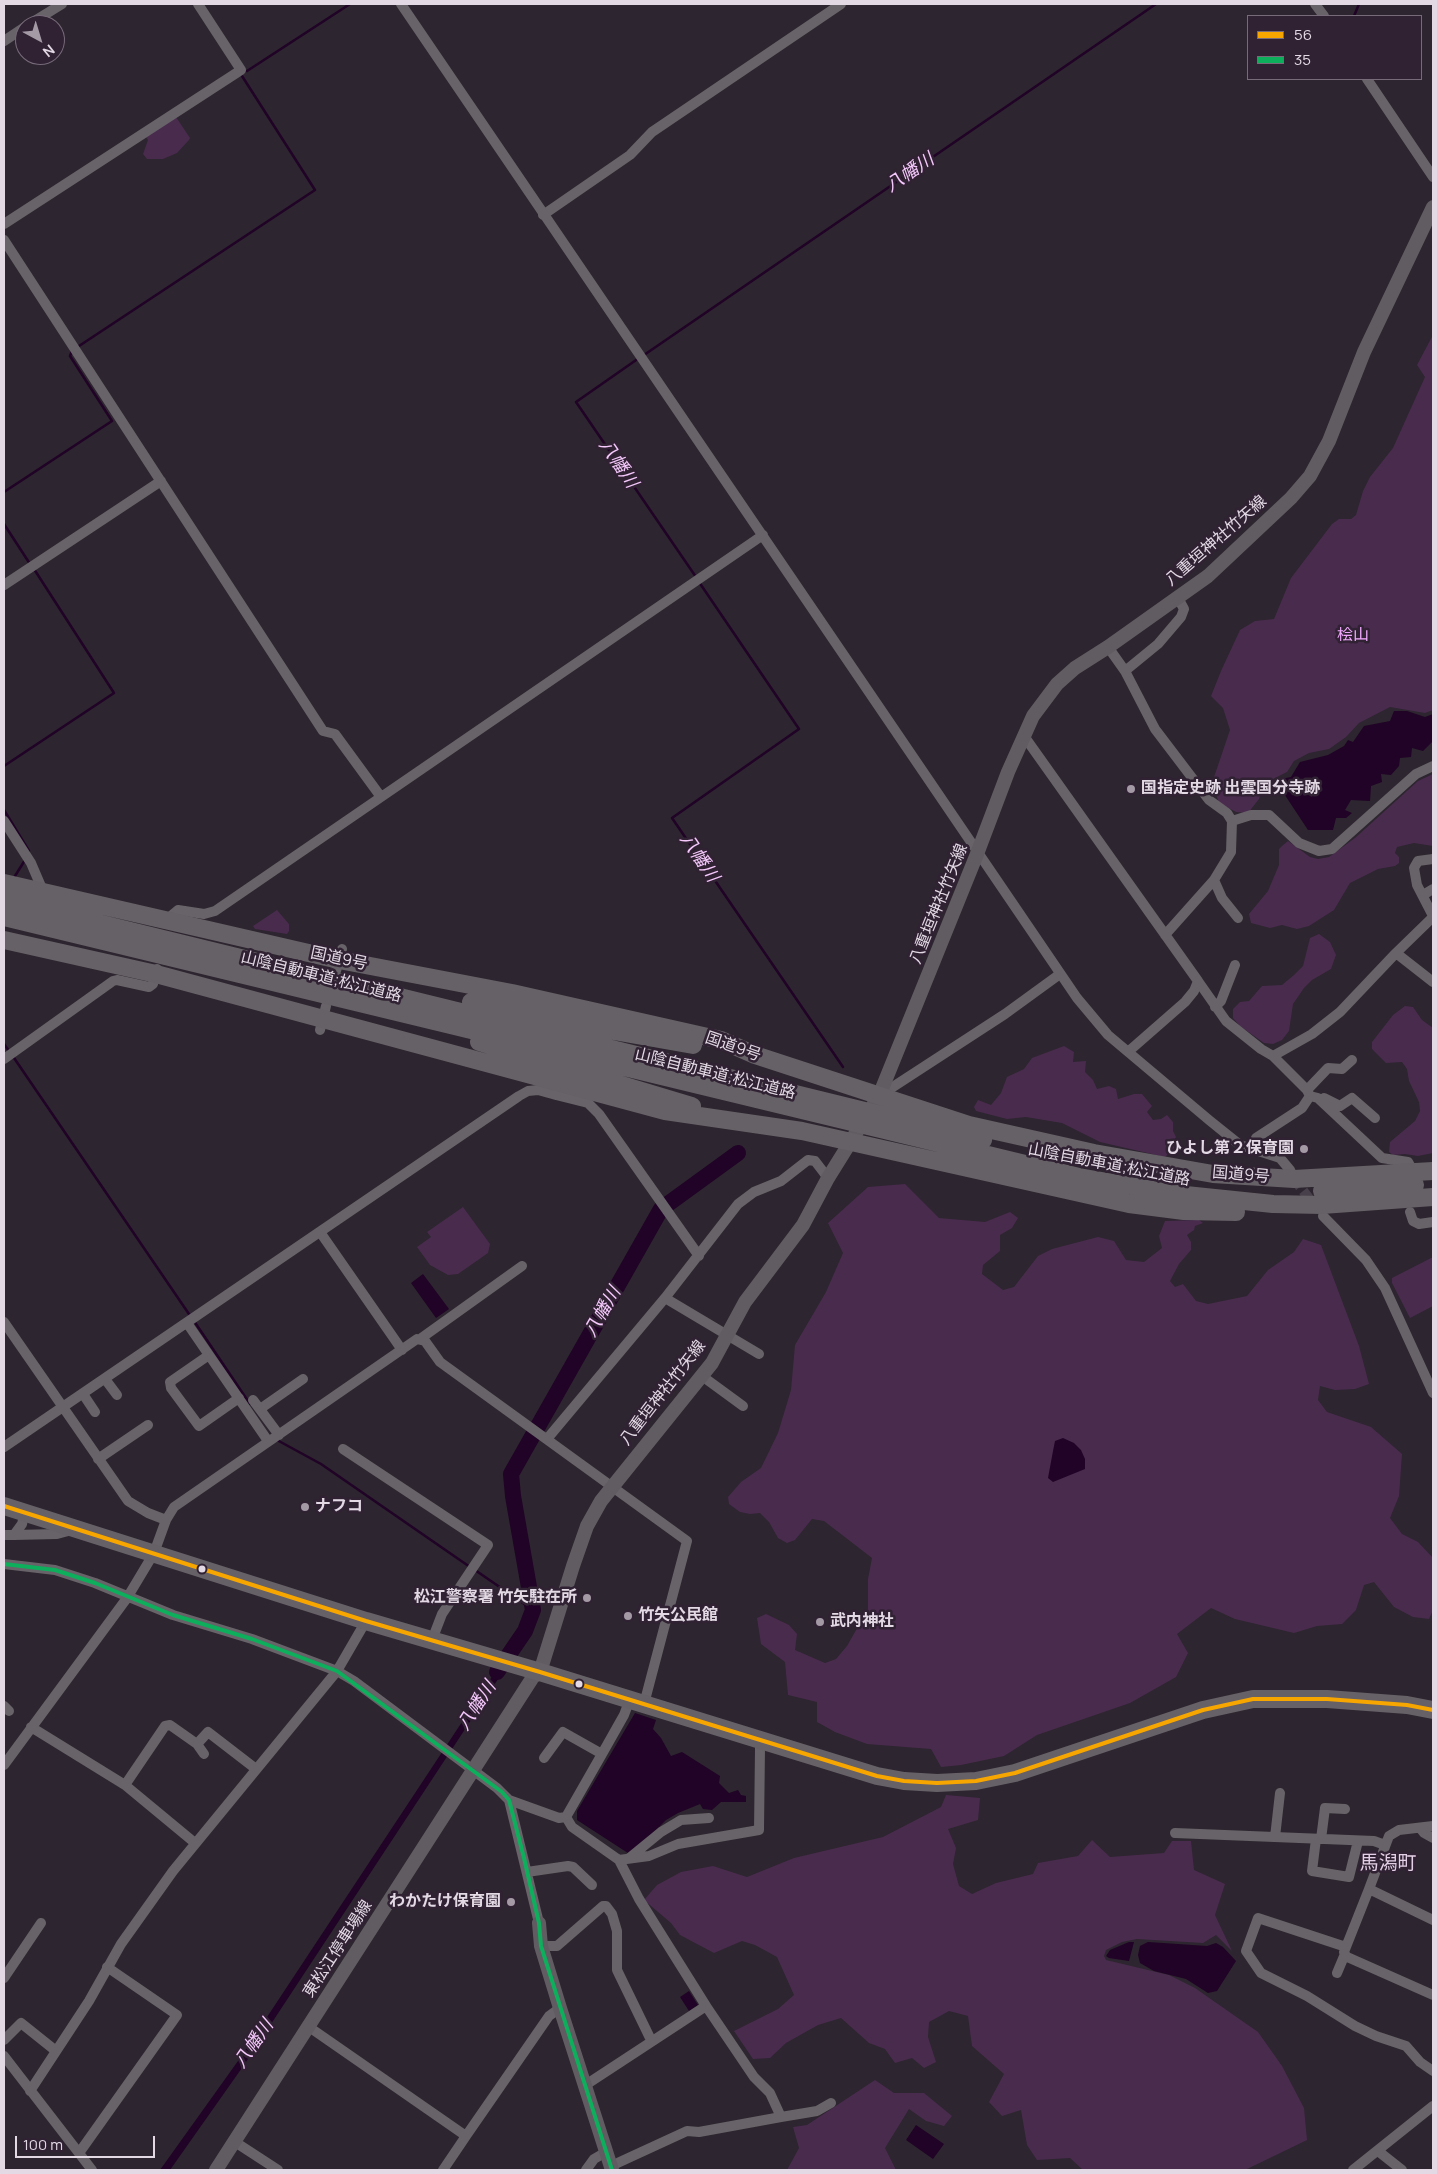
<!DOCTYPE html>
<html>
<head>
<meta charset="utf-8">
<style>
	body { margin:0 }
	#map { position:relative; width:1437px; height:2174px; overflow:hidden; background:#2d252f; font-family:Manrope,sans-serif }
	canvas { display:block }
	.frame { position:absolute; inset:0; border:5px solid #e2d9e4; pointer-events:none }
	.legend { position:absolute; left:1247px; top:15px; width:175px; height:65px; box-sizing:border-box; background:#302133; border:1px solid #776b7a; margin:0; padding:6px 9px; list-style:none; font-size:15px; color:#e2d9e4 }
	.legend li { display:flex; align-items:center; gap:10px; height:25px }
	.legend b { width:25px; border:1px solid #776b7a }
	.north { position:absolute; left:15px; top:15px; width:50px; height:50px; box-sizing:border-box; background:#302133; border:1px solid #776b7a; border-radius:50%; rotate:141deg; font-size:14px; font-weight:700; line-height:20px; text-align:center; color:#e2d9e4 }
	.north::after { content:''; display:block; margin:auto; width:18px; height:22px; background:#a39aa5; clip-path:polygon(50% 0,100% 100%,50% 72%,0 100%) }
	.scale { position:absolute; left:15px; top:2136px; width:140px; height:22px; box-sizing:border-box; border:2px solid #e2d9e4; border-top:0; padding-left:6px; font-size:15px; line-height:18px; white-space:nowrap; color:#e2d9e4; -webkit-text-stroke:4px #302133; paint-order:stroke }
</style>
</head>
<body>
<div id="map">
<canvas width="1437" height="2174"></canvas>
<div class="frame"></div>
<ul class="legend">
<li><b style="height:6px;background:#f7a600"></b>56</li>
<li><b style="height:6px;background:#0daf5c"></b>35</li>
</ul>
<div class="north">N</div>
<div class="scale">100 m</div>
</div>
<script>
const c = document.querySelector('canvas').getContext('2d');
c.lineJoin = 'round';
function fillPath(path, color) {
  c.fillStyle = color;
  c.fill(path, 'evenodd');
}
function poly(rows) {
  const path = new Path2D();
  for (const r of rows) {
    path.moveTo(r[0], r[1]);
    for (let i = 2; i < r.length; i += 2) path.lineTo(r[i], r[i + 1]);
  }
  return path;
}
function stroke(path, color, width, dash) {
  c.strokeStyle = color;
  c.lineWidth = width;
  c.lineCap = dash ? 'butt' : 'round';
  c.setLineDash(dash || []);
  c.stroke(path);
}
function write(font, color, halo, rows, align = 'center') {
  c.font = font + ' Manrope,"Noto Sans JP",sans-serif';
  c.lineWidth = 5;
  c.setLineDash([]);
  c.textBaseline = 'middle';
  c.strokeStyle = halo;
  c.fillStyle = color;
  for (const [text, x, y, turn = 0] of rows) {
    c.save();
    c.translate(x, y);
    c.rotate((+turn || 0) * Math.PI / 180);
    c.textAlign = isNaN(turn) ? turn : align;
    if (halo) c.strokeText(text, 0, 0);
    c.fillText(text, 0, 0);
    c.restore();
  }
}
fillPath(poly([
	[176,117,190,138,189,140,177,153,163,159,147,159,143,154,148,140,146,137],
	[1433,335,1433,710,1425,713,1390,707,1359,723,1346,737,1329,749,1309,753,1294,761,1287,772,1271,780,1263,786,1259,799,1248,813,1236,812,1219,803,1212,783,1230,730,1223,708,1211,696,1221,671,1240,630,1255,621,1274,619,1291,578,1332,524,1339,519,1351,519,1356,515,1363,491,1370,477,1393,448,1425,377,1417,365],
	[1433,774,1433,846,1414,843,1397,847,1395,853,1399,857,1399,863,1395,866,1378,869,1350,883,1334,910,1309,926,1297,929,1282,925,1270,928,1251,923,1249,914,1268,891,1279,865,1279,849,1282,846,1288,841,1310,857,1318,859,1329,857,1355,838,1418,781],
	[277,910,289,924,289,931,287,934,255,929,253,926],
	[1319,934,1330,942,1336,955,1331,969,1312,980,1304,988,1293,1004,1289,1031,1282,1040,1273,1044,1264,1043,1240,1026,1233,1018,1233,1009,1240,1002,1249,1001,1262,986,1282,985,1294,975,1303,966,1310,938],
	[1405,1006,1413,1007,1422,1020,1433,1028,1433,1153,1418,1156,1405,1154,1393,1155,1389,1152,1390,1142,1415,1121,1420,1111,1419,1102,1409,1081,1407,1069,1402,1062,1386,1063,1372,1049,1372,1042,1393,1015],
	[1064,1046,1074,1052,1073,1062,1086,1061,1085,1072,1093,1080,1097,1089,1109,1086,1116,1089,1118,1099,1134,1094,1142,1094,1152,1106,1147,1112,1153,1120,1161,1119,1167,1115,1173,1122,1173,1131,1176,1137,1173,1142,1175,1147,1165,1157,1100,1142,1062,1123,1026,1117,1007,1119,976,1111,974,1107,978,1100,991,1105,1001,1093,1007,1077,1024,1069,1032,1058],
	[905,1184,939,1218,985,1222,1010,1212,1018,1218,1012,1228,1000,1235,1000,1251,983,1265,982,1274,1003,1290,1014,1287,1038,1256,1052,1249,1098,1237,1114,1241,1126,1260,1144,1262,1162,1248,1159,1236,1165,1221,1199,1220,1203,1223,1195,1226,1194,1230,1187,1235,1191,1242,1191,1250,1179,1264,1170,1281,1175,1287,1183,1284,1196,1301,1208,1304,1247,1296,1268,1270,1294,1252,1303,1239,1321,1245,1359,1346,1369,1384,1355,1389,1335,1390,1320,1386,1318,1400,1327,1412,1371,1427,1402,1454,1399,1496,1390,1518,1402,1534,1418,1542,1433,1558,1433,1610,1429,1619,1413,1617,1394,1607,1374,1582,1364,1585,1356,1610,1342,1624,1317,1626,1294,1633,1235,1619,1211,1608,1177,1634,1188,1653,1176,1677,1130,1703,1037,1735,1004,1756,961,1765,941,1767,931,1749,867,1744,835,1732,817,1722,817,1702,788,1695,785,1662,761,1644,757,1618,766,1614,789,1625,797,1634,795,1650,825,1663,836,1659,847,1646,868,1609,868,1579,872,1558,824,1521,812,1519,795,1540,787,1543,778,1538,769,1522,760,1513,750,1514,740,1512,729,1504,728,1497,741,1482,761,1468,778,1433,791,1390,795,1345,826,1292,843,1253,828,1223,868,1187],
	[463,1207,490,1244,488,1253,458,1274,448,1275,430,1265,417,1247,431,1237,427,1232],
	[1433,1257,1433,1306,1410,1318,1392,1283,1392,1278],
	[946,1795,980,1798,978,1820,948,1829,956,1848,953,1864,959,1886,972,1894,996,1883,1033,1874,1038,1863,1078,1856,1092,1840,1110,1857,1164,1853,1172,1841,1191,1841,1194,1870,1225,1884,1215,1915,1232,1951,1216,1935,1203,1943,1137,1939,1122,1942,1106,1950,1104,1956,1106,1960,1169,1975,1195,1988,1258,2032,1282,2066,1304,2108,1307,2140,1245,2170,1083,2170,1070,2158,1037,2160,1027,2145,1021,2110,1002,2116,989,2102,1004,2074,972,2046,968,2016,949,2011,929,2022,928,2037,936,2062,924,2068,912,2058,895,2063,885,2049,869,2043,841,2018,818,2025,786,2043,770,2058,753,2059,734,2031,778,2009,794,1995,777,1957,755,1945,742,1941,714,1953,680,1935,671,1923,644,1900,657,1885,681,1872,713,1866,747,1877,794,1858,883,1837,941,1807],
	[875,2080,894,2093,924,2093,952,2116,944,2126,926,2121,909,2109,885,2148,896,2170,787,2170,799,2148,793,2127,807,2125]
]), '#492b4e');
fillPath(poly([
	[1394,711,1407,711,1425,717,1433,714,1433,741,1423,751,1412,748,1411,757,1400,758,1399,766,1391,775,1381,774,1382,782,1371,786,1370,801,1351,800,1345,810,1352,813,1346,818,1336,818,1333,830,1308,830,1277,783,1281,779,1291,777,1300,762,1328,755,1344,746,1348,740,1353,742,1364,726,1390,721],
	[423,1274,449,1309,436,1318,411,1283],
	[1063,1438,1074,1443,1081,1450,1085,1459,1085,1469,1053,1482,1048,1478,1053,1451,1055,1441],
	[497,1669,504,1670,244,2065,170,2170,160,2170,238,2061],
	[635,1713,656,1720,653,1729,661,1738,671,1756,682,1752,720,1776,719,1783,729,1793,738,1790,741,1795,746,1796,746,1802,721,1802,712,1810,703,1809,700,1804,678,1813,666,1820,631,1855,577,1820,577,1811],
	[1129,1942,1134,1942,1129,1961,1109,1958,1106,1956,1110,1950],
	[1148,1942,1207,1946,1216,1943,1223,1947,1236,1961,1217,1991,1208,1993,1186,1979,1154,1971,1140,1963,1138,1955,1140,1946],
	[689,1991,698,2005,689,2011,680,1997],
	[916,2125,944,2144,933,2159,906,2140]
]), '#200326');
stroke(poly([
	[1354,16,1359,4],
	[247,71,350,4],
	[76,348,315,190,242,76],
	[644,355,1156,4],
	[639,358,576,402,696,577],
	[4,492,112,421,70,356,72,351],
	[4,524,30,564],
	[699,582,799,729,672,818,843,1067],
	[4,766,114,693,34,569],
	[4,810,29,851],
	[15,876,25,860],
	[4,1044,9,1051],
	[12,1055,191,1317],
	[194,1321,250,1404],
	[277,1440,321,1464,470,1567],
	[475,1570,533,1610]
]), '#200326', 2.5);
stroke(poly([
	[497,1672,525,1631,533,1610,513,1496,511,1474,661,1209,738,1153]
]), '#200326', 16);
stroke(poly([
	[1294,1179,1315,1206]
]), '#48404a', 10, [10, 5]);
stroke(poly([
	[401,4,1077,998,1108,1035,1209,1120,1240,1145,1280,1158,1290,1170,1294,1179],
	[1315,4,1324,16],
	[28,25,62,4],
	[4,41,25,27],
	[1367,79,1433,177],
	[543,215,630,155,652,132,841,4],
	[4,224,241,70,198,4],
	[4,240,323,731,335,734,381,797],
	[4,585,161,481],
	[1108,647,1125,671,1155,729,1209,800,1227,813,1232,821],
	[1125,671,1158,644,1181,617,1184,609,1178,598],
	[1024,736,1198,981,1194,991,1185,1002,1129,1051],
	[4,821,31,863,43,891],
	[1433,859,1418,861,1414,868,1417,885,1433,916],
	[1214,880,1222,898,1238,918],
	[1423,895,1433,889],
	[1433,917,1396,953,1433,982],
	[169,924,172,915,178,910,204,914,215,911,763,535],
	[1165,935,1214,880,1231,852,1232,821,1251,815,1269,815,1299,843,1319,851,1332,849,1416,774,1433,766],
	[336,971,342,949],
	[1198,981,1226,1021,1261,1049,1273,1056,1307,1090,1310,1096,1302,1108,1256,1138,1251,1149],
	[1215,1007,1221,1001,1235,965],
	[320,1030,326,1006],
	[1273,1056,1312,1034,1340,1012,1396,953],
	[4,1059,113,981,117,980,149,987,153,984,157,969],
	[557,1089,556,1095,588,1103,599,1114,699,1256],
	[1307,1090,1328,1068,1342,1069,1352,1060],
	[879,1096,1005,1014,1060,974],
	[1310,1096,1318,1098,1382,1158,1408,1162,1414,1173],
	[1324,1098,1340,1106,1352,1098,1375,1118],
	[1410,1212,1413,1221,1419,1224,1433,1222],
	[1323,1216,1366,1260,1385,1288,1433,1393],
	[320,1232,402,1350],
	[665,1298,759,1354],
	[4,1322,128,1501,148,1513,166,1520],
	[187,1323,268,1441],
	[420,1339,522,1266],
	[209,1355,170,1382,171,1388,199,1426,239,1398],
	[702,1376,743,1406],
	[105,1379,117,1395],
	[83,1394,95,1412],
	[253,1400,279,1435],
	[260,1409,303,1379],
	[547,1439,665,1298,738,1204,754,1192,781,1181,808,1160,815,1161,828,1178],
	[4,1447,519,1096,528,1091,538,1090,556,1095],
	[343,1449,488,1545,442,1614,432,1640],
	[98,1459,148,1425],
	[25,1512,22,1524,14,1535,57,1534,72,1530],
	[4,1535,14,1535],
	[4,1564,55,1570,95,1583,173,1615,252,1639,337,1671,354,1681,497,1788,509,1800,539,1923],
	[4,1706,9,1711],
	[31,1727,125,1785],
	[197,1744,208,1732,256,1769],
	[602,1754,624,1715,630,1699],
	[544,1758,563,1732,602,1754,566,1817],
	[4,1765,127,1598,154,1553,166,1520,174,1507,417,1339,425,1341,440,1362,687,1541,644,1704],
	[509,1800,559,1818,566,1817,572,1827,619,1860,639,1899,706,2006],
	[1433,1826,1399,1830,1389,1836,1369,1889,1433,1920],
	[1420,1828,1424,1833,1433,1838],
	[1175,1833,1374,1841,1385,1845],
	[1275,1837,1280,1793],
	[1316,1839,1312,1871,1349,1877,1358,1841],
	[1321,1839,1325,1808,1345,1809],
	[195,1843,125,1785,165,1726,170,1725,197,1744,204,1754],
	[628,1859,661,1832,681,1820,709,1818],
	[619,1860,649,1856,678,1844,759,1830,760,1748,762,1740],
	[527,1872,568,1866,573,1867,592,1885],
	[1369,1889,1344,1952,1345,1956,1433,1995],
	[541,1946,557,1946,603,1906,606,1906,612,1914,617,1931,617,1970,651,2040],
	[1346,1947,1258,1918,1246,1951,1261,1973,1307,1996,1355,2026,1376,2036,1406,2046,1420,2062,1433,2071],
	[1337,1973,1345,1954],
	[4,1978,41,1923],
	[309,2027,466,2136,443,2170],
	[4,2040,21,2023,56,2051],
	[4,2056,92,2170],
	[584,2086,706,2006,754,2077,770,2093,781,2117,699,2132,687,2131,611,2166],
	[30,2091,89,2001,121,1944,173,1871,337,1671,366,1621],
	[781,2117,817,2111,831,2103],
	[466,2136,549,2016,560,2008],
	[235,2142,278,2170],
	[1378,2151,1402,2170],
	[79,2153,177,2015,107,1967],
	[586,2170,594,2159,606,2152],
	[1353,2170,1433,2106]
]), '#676368', 10);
stroke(poly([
	[539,1923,541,1946,560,2008,612,2170],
	[216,2170,533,1677,540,1672,573,1566,587,1526,601,1501,712,1363,745,1302,803,1225,828,1178,879,1096,977,854,1008,772,1033,716,1057,684,1075,668,1108,647,1208,576,1291,498,1310,476,1329,441,1364,352,1433,207]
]), '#615c62', 14);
stroke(poly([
	[4,883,339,960,512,993,721,1040,755,1055,969,1125,1094,1153,1213,1174,1294,1179,1433,1171],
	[4,900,983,1140],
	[4,917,1079,1177,1176,1194,1273,1204,1322,1205,1433,1197],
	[4,940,156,974,665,1111,802,1131,1129,1204,1184,1211,1236,1212],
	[471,1002,608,1030,693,1045],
	[479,1042,692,1106],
	[1322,1191,1415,1185],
	[4,1506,366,1621,540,1672,877,1776,904,1781,937,1783,976,1781,1015,1773,1203,1710,1253,1699,1327,1699,1407,1705,1433,1710]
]), '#666067', 18);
stroke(poly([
	[4,1506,366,1621,540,1672,877,1776,904,1781,937,1783,976,1781,1015,1773,1203,1710,1253,1699,1327,1699,1407,1705,1433,1710]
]), '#f7a600', 4);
stroke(poly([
	[4,1564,55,1570,95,1583,173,1615,252,1639,337,1671,502,1792,509,1800,524,1858,539,1923,541,1946,612,2170]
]), '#0daf5c', 4);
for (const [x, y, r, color] of [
	[1131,789,5,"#a39aa5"],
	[1304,1149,5,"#a39aa5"],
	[305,1507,5,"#a39aa5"],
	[202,1569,4.5,"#e2d9e4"],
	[587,1598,5,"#a39aa5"],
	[628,1616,5,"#a39aa5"],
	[820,1622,5,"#a39aa5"],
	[579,1684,4.5,"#e2d9e4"],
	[511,1902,5,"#a39aa5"]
]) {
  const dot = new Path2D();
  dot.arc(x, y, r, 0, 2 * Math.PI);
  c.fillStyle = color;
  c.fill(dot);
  stroke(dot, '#302133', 2);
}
write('16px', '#e2d9e4', '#302133', [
	["八重垣神社竹矢線",1216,541,-41],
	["八重垣神社竹矢線",939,904,-68],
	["国道9号",339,959,12],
	["山陰自動車道;松江道路",321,977,14],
	["国道9号",733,1047,19],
	["山陰自動車道;松江道路",715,1074,14],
	["山陰自動車道;松江道路",1109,1165,11],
	["国道9号",1241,1175,5],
	["八重垣神社竹矢線",663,1393,-52],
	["東松江停車場線",338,1949,-57]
]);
write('16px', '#f1a9fd', '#302133', [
	["桧山",1353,636]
]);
write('bold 16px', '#e2d9e4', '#302133', [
	["国指定史跡 出雲国分寺跡",1141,789],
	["ひよし第２保育園",1294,1149,"right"],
	["ナフコ",315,1507],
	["松江警察署 竹矢駐在所",577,1598,"right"],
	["竹矢公民館",638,1616],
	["武内神社",830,1622],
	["わかたけ保育園",501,1902,"right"]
], 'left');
write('italic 18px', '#f5c9fc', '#302133', [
	["八幡川",910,173,-34],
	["八幡川",618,464,56],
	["八幡川",699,858,56],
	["八幡川",603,1312,-60],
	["八幡川",477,1706,-57],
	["八幡川",254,2044,-55]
]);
write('19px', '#e3cfe6', '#302133', [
	["馬潟町",1388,1864]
]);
</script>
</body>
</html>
